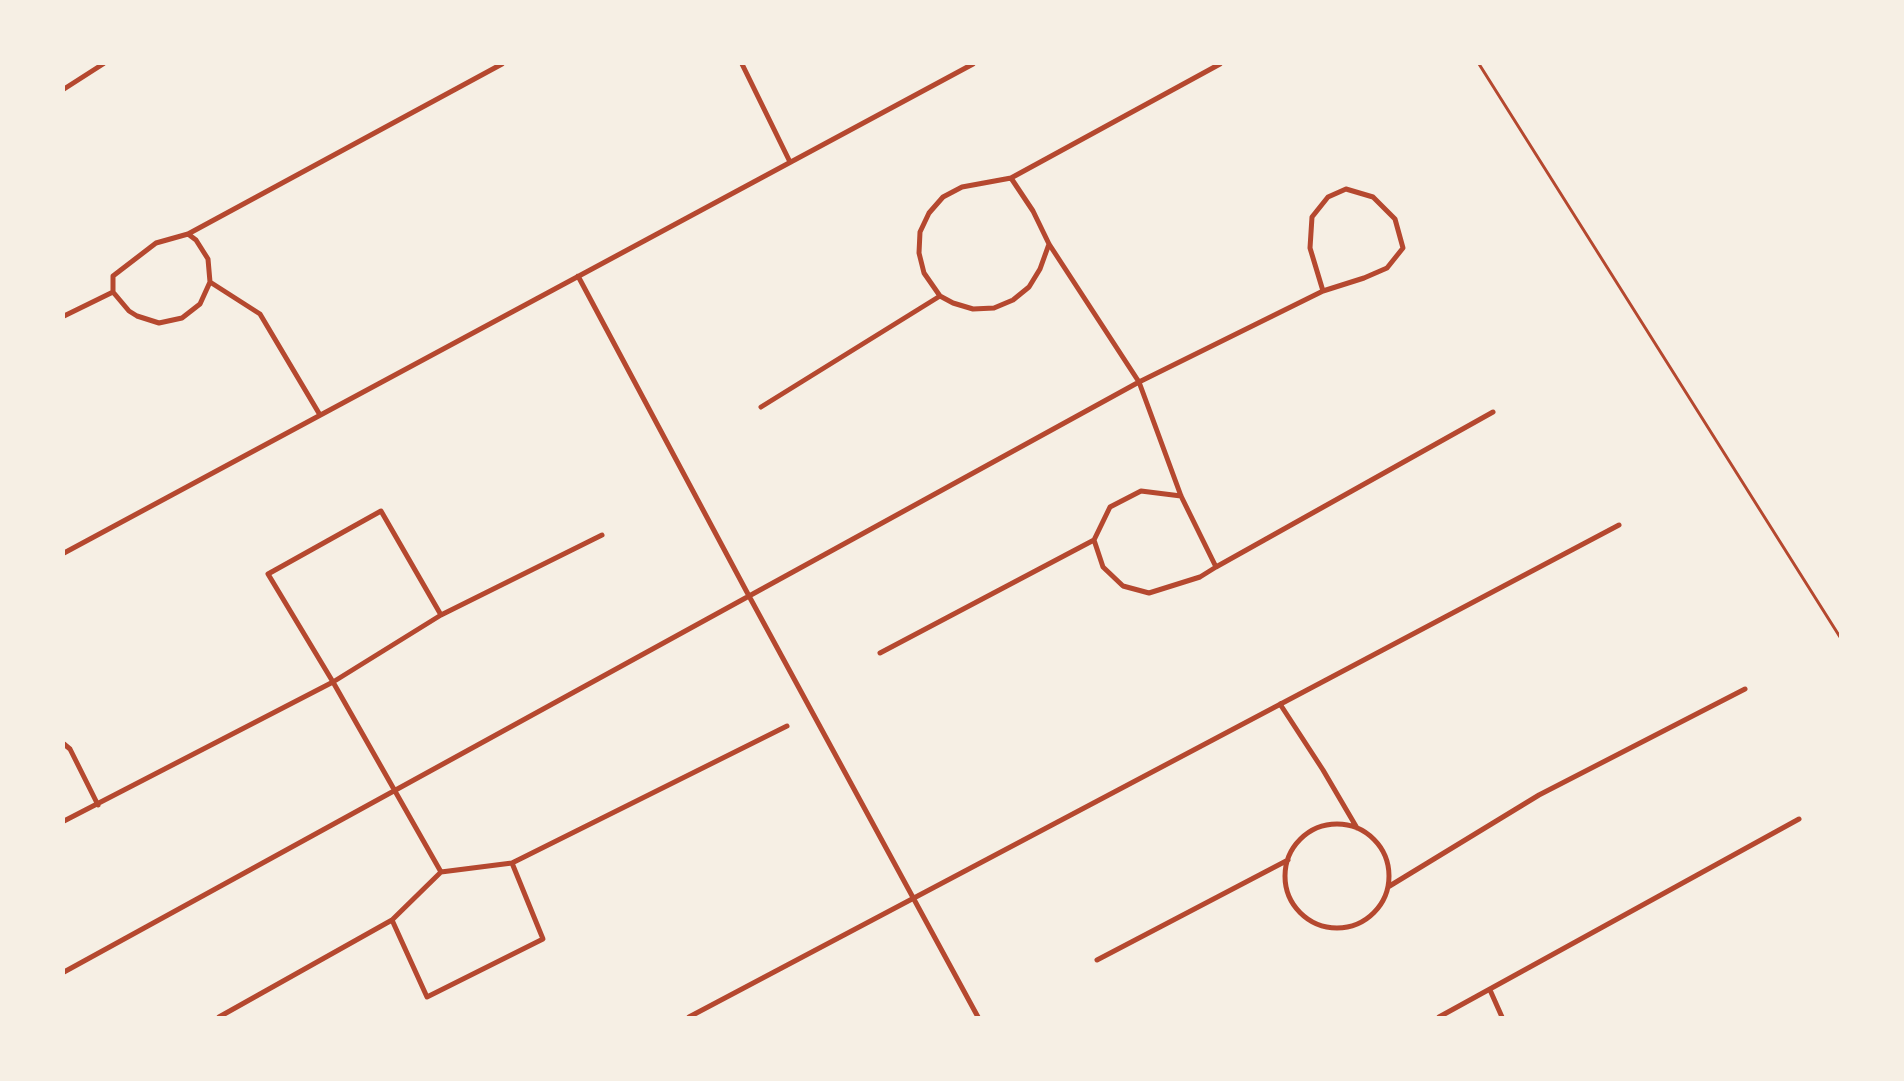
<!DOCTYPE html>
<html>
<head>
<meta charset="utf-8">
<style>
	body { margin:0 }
	#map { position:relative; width:1904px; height:1081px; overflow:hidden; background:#f6efe4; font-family:"PT Sans Narrow",sans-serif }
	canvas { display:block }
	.frame { position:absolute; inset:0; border:65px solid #f6efe4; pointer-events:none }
</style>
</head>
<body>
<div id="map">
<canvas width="1904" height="1081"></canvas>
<div class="frame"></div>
</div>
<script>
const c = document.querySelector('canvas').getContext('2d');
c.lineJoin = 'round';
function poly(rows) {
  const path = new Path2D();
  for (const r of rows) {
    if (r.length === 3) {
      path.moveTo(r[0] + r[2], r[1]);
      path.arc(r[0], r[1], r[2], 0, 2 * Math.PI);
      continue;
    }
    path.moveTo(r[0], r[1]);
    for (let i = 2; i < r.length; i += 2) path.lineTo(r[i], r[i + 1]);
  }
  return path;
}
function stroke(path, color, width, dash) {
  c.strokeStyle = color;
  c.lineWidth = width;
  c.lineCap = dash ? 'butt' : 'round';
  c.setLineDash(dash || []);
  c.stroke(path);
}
stroke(poly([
	[1479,64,1840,637]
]), '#b5482f', 3);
stroke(poly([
	[742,64,790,162],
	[64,89,103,64],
	[1011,178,1033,211,1049,244,1139,382,1181,496,1216,567,1200,577,1149,593,1123,586,1103,567,1094,540,1110,507,1141,491,1181,496],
	[188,234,196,240,208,259,210,282,200,304,182,318,159,323,137,316,129,311,113,292,113,276,156,243,188,234,502,64],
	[1049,244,1040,269,1029,287,1013,300,994,308,973,309,953,303,940,296,924,273,919,253,920,232,929,213,943,197,962,187,1011,178,1220,64],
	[578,276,749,596,978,1017],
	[210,282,260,314,320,415],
	[64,316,113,292],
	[761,407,940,296],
	[64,553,973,64],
	[1216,567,1493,412],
	[441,615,602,535],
	[880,653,1094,540],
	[1280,704,1323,770,1357,828],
	[64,744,70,749,98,805],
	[64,821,333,682,441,615,381,511,268,574,333,682,441,872],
	[1337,876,52],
	[1388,887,1539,795,1745,689],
	[392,920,427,997,543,939,512,863],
	[1097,960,1288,860],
	[64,972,1139,382,1323,291,1364,278,1387,268,1403,248,1395,219,1373,197,1346,189,1328,197,1312,217,1310,248,1323,291],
	[1490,990,1502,1017],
	[219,1017,392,920,441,872,512,863,787,726],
	[689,1017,1619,525],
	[1439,1017,1799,819]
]), '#b5482f', 5);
</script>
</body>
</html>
